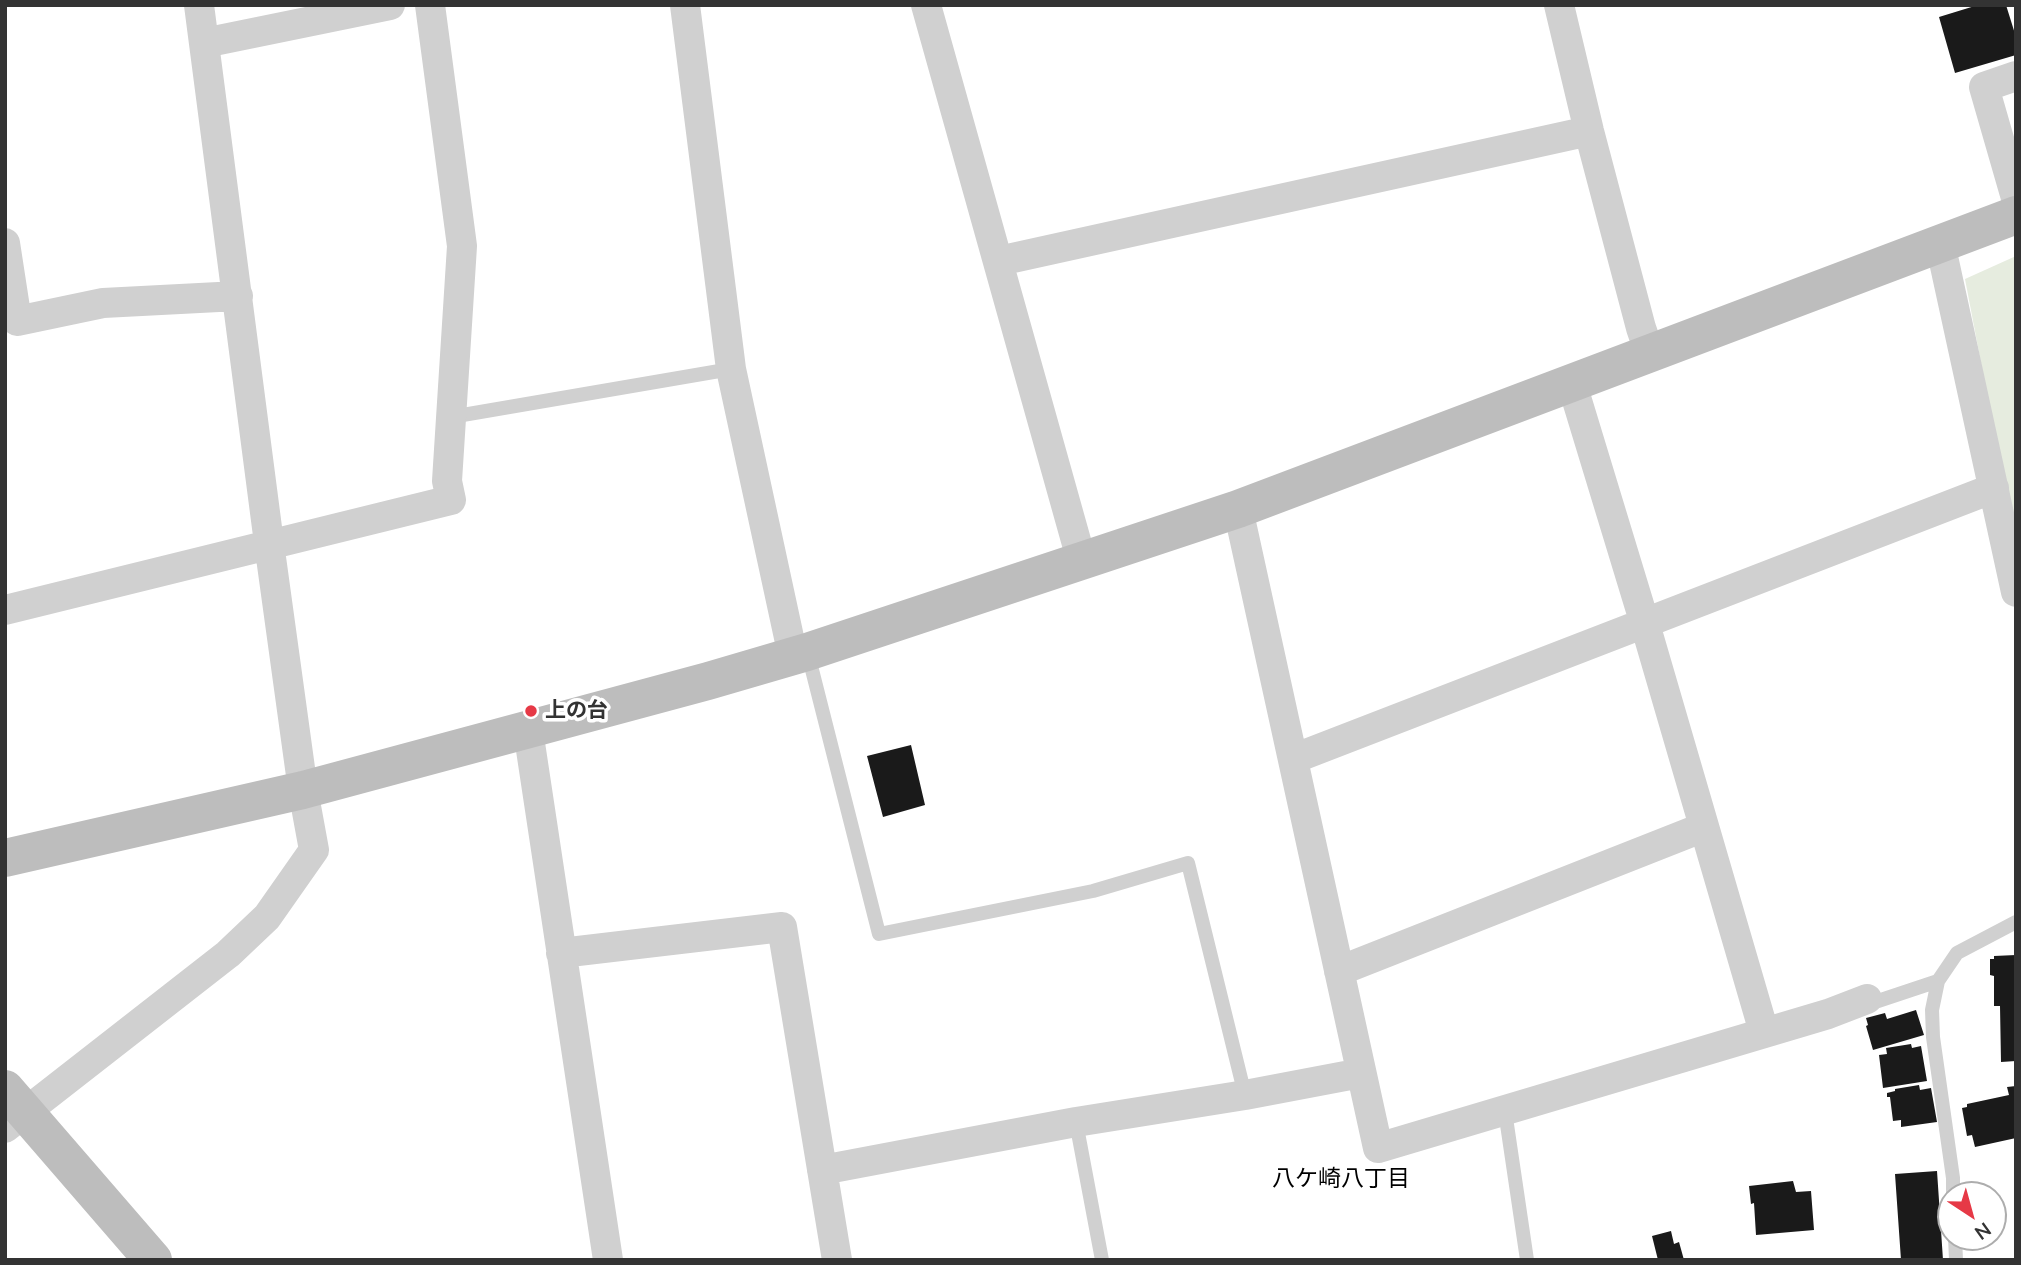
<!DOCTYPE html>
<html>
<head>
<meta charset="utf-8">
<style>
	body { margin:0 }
	#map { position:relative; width:2021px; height:1265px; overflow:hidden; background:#fff; font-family:Mulish,sans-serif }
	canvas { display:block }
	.frame { position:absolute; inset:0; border:7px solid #333; pointer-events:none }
	.north { position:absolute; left:1937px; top:1181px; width:70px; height:70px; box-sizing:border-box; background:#fff; border:2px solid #adadad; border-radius:50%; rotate:144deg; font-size:19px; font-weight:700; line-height:28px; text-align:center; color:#333 }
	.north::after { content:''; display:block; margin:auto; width:24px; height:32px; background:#e63946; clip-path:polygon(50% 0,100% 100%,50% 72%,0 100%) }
</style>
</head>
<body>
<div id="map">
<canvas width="2021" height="1265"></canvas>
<div class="frame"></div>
<div class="north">N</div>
</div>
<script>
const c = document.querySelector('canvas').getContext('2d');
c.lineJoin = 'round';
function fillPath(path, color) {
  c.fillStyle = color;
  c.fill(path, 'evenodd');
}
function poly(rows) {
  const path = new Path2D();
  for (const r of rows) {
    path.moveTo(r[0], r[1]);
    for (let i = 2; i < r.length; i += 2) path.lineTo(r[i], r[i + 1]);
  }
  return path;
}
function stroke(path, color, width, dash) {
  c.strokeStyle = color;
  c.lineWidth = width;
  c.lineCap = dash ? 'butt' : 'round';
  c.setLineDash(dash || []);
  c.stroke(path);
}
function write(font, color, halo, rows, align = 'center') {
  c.font = font + ' Mulish,"Noto Sans JP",sans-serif';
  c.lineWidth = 7;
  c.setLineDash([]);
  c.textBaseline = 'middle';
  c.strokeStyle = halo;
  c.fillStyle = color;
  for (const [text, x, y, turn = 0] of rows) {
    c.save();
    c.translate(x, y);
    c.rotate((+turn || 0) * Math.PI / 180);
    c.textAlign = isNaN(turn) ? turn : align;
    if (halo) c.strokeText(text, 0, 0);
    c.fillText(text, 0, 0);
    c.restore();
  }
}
fillPath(poly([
	[2016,256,2016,533,2003,478,1965,279]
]), '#e6ecdf');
fillPath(poly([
	[1978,5,2006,5,2016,37,2016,55,1955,73,1939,17],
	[911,745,925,805,883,817,867,756],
	[2016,955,2016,1061,2001,1062,2000,1006,1994,1006,1994,976,1990,975,1990,959,1994,959,1994,956],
	[1916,1010,1924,1035,1873,1050,1866,1026,1868,1025,1866,1018,1885,1013,1887,1019],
	[1911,1044,1912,1048,1921,1046,1927,1081,1883,1088,1879,1055,1887,1054,1886,1048],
	[1919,1085,1920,1090,1931,1088,1937,1122,1901,1127,1901,1120,1893,1121,1890,1097,1887,1097,1887,1093,1895,1091,1895,1089],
	[2016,1086,2016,1138,1975,1147,1972,1135,1967,1136,1962,1108,1967,1107,1967,1104,2009,1095,2007,1087],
	[1937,1171,1943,1260,1901,1260,1895,1174],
	[1793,1181,1796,1192,1811,1191,1814,1230,1756,1235,1754,1203,1751,1204,1749,1186],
	[1671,1231,1674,1244,1679,1242,1684,1260,1658,1260,1652,1236]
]), '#1a1a1a');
stroke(poly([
	[451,417,731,369],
	[808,654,879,934,1093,891,1188,863,1245,1095],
	[1868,999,1872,1003,1938,981],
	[1505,1111,1527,1260],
	[1076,1122,1102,1260],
	[1953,1195,1953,1178,1933,1037,1932,1010,1938,981,1957,953,2016,922],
	[1955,1237,1956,1260]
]), '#d0d0d0', 14);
stroke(poly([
	[685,5,731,369,793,656],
	[926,5,1082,562],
	[1559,5,1589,131,1641,328,1650,354],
	[204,43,390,5],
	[2016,76,1984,87,2016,198],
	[5,243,17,321,103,303,238,296],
	[1940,243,2016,592],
	[999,261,1589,131],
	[1572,384,1645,624,1764,1032],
	[1238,509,1378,1148,1828,1014,1867,999],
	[5,610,451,500,447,481,462,246,430,5],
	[528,730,608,1260],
	[1293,759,1994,488],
	[561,953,782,927,837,1260],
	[1339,971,1704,827],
	[5,1128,228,954,267,917,314,850,303,790,269,543,199,5],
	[822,1170,1076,1122,1245,1095,1361,1073]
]), '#d0d0d0', 30);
stroke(poly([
	[5,858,303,790,708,681,807,652,1238,509,2016,215],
	[5,1089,153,1260]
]), '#bdbdbd', 38);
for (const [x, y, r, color] of [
	[531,711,7,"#e63946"]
]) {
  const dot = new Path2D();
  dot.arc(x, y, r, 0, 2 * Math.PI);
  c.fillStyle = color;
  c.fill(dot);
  stroke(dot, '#fff', 2.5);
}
write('bold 21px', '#333', '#fff', [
	["上の台",545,711]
], 'left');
write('23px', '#000', '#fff', [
	["八ケ崎八丁目",1341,1179]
]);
</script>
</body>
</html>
